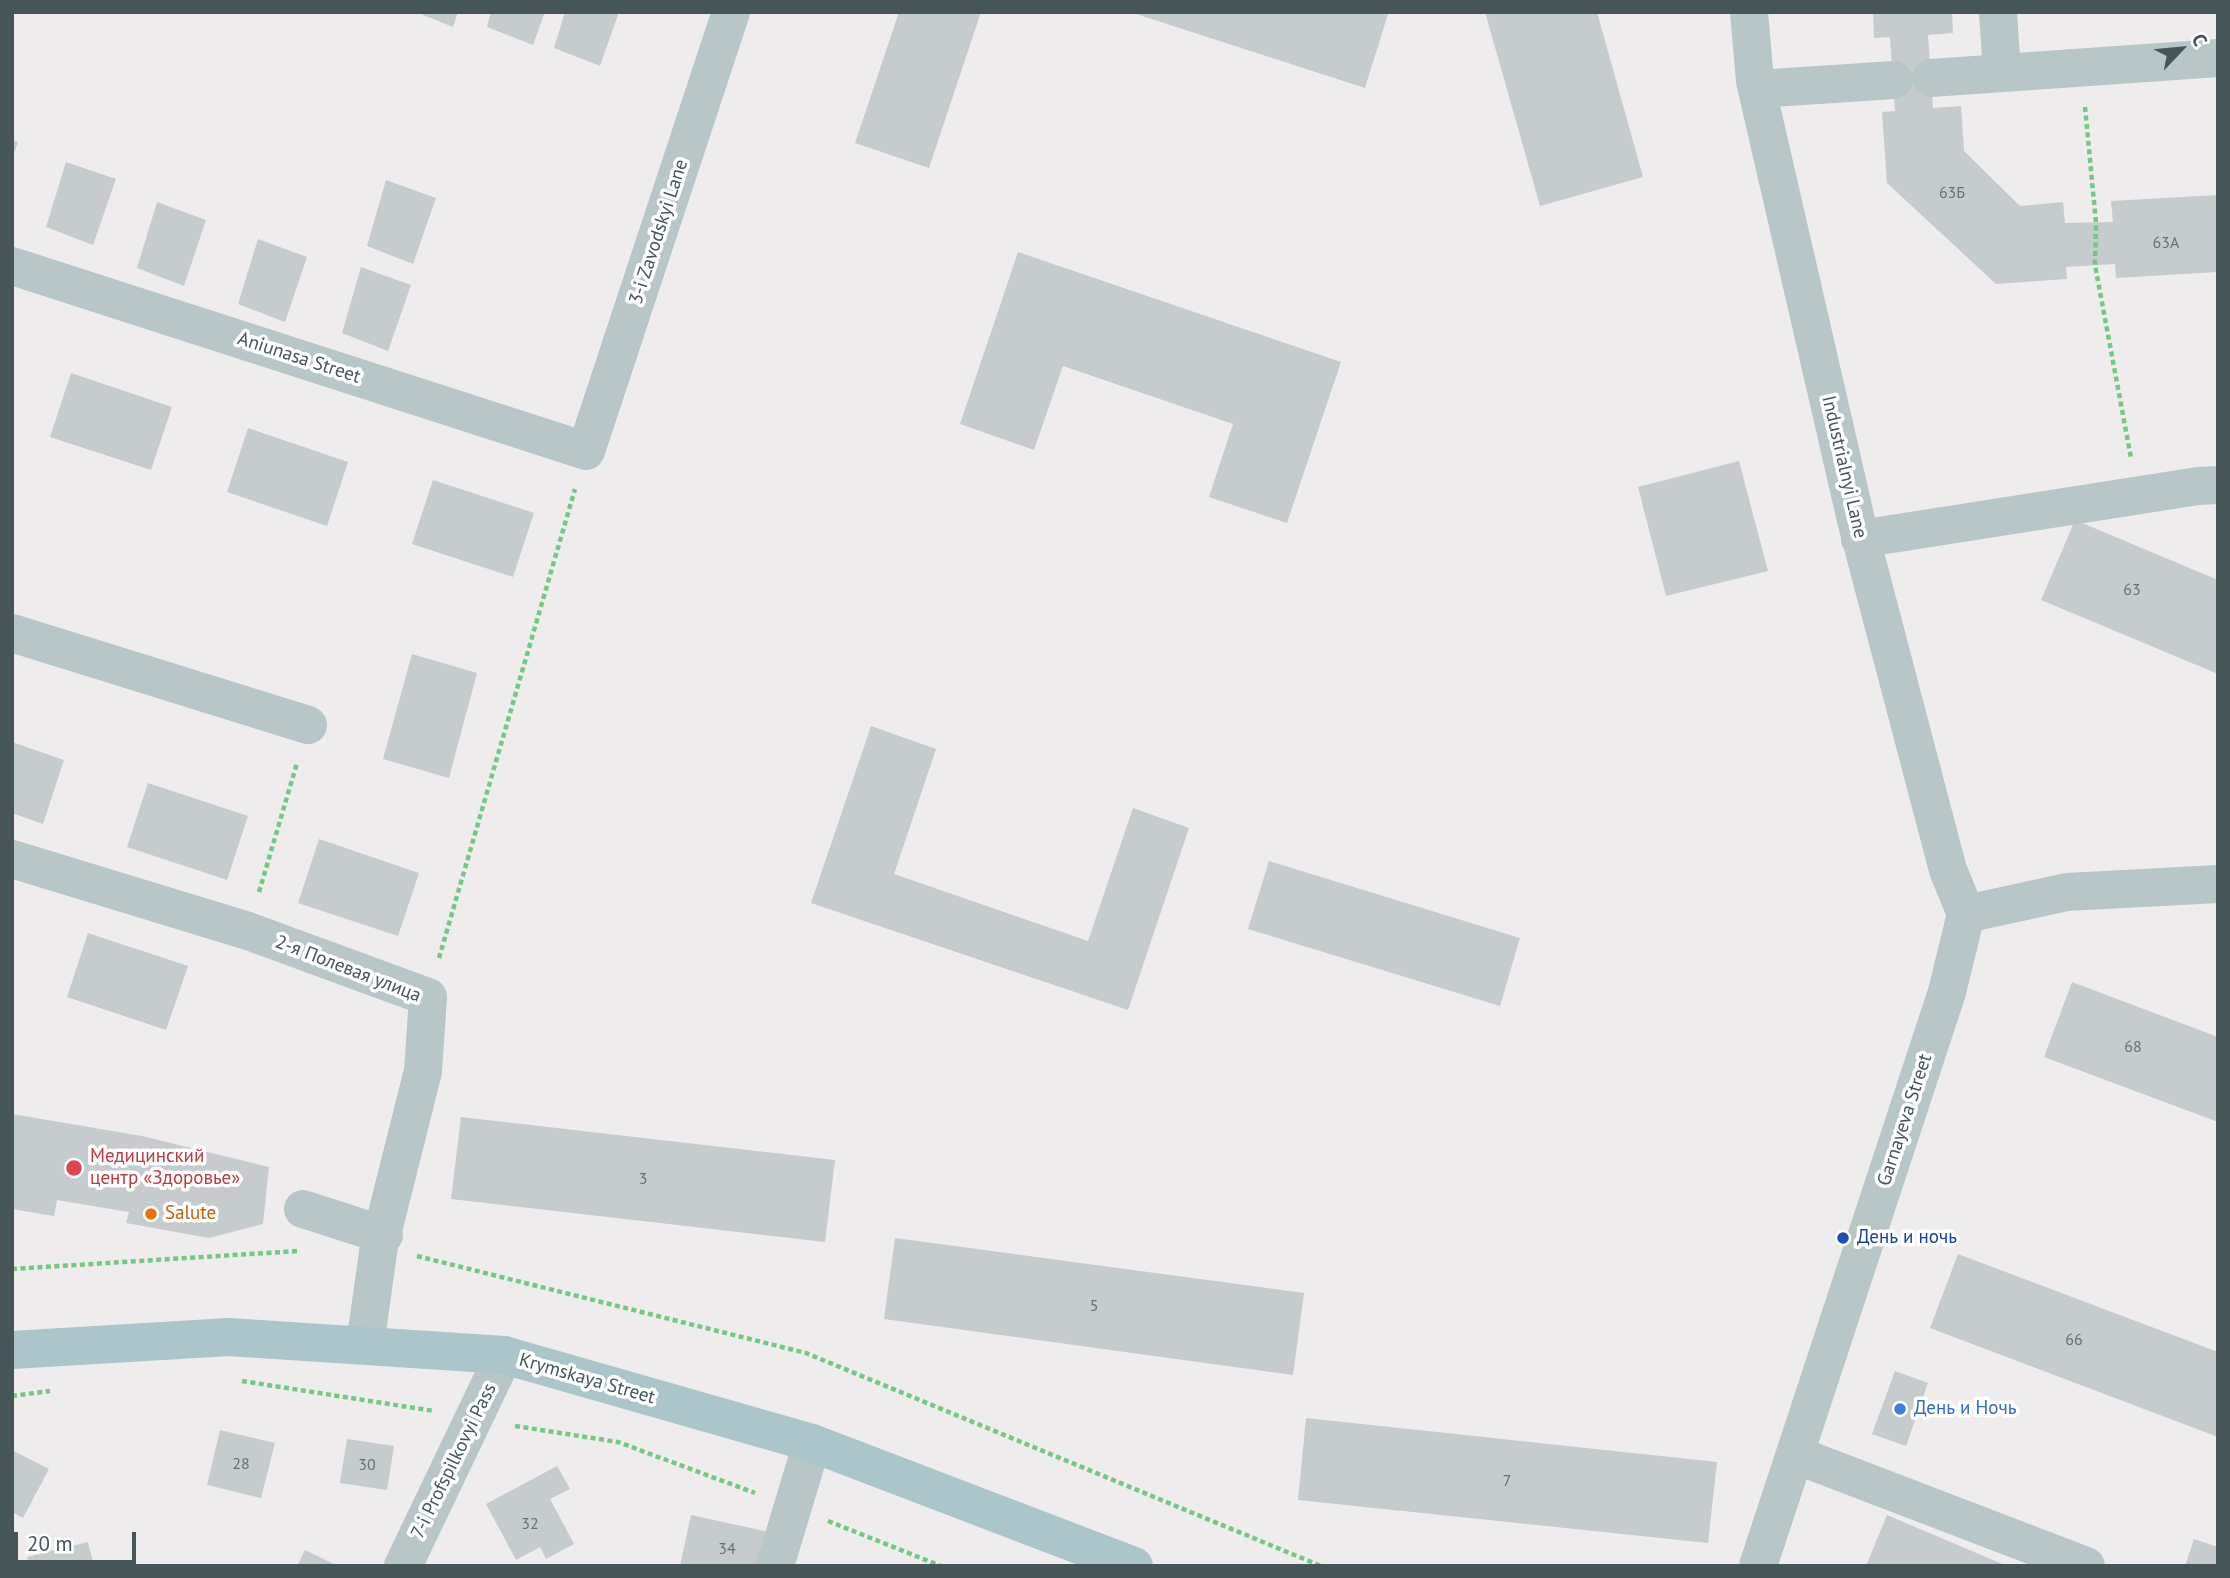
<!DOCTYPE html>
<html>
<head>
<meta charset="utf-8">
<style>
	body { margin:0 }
	#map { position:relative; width:2230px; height:1578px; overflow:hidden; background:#efeced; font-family:"PT Sans",sans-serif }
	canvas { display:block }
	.frame { position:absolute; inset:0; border:14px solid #455558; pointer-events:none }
	.north { position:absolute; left:2146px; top:14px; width:70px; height:70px; -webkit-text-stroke:5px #fff; paint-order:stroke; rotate:64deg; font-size:19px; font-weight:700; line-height:28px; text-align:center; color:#455558 }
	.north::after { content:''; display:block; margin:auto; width:24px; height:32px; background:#455558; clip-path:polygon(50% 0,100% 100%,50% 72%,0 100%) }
	.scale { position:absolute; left:14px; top:1532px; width:122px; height:32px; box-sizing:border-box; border:4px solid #455558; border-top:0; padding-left:9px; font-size:21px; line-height:24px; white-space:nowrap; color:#455558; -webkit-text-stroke:5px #fff; paint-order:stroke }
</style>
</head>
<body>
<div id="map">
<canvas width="2230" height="1578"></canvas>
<div class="frame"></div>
<div class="north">С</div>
<div class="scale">20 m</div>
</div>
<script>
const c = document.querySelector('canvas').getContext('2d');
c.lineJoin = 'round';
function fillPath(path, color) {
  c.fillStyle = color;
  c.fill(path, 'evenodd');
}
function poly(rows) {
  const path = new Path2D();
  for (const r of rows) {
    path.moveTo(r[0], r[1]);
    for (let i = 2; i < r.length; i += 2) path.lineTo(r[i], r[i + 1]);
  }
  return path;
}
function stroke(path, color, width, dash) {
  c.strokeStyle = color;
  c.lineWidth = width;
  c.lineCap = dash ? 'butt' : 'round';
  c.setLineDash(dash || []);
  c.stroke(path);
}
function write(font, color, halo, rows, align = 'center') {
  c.font = font + ' "PT Sans",sans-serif';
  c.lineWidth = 7;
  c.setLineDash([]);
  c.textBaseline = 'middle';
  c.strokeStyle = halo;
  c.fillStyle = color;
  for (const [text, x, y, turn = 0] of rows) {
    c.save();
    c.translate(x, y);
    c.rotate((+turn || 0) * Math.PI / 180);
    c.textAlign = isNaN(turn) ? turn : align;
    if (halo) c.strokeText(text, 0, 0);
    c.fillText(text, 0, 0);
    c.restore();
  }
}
fillPath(poly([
	[416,12,458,12,453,27],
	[491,12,545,12,533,45,487,27],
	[565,12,619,12,600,66,554,48],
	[899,12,981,12,929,168,855,143],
	[1383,12,1388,14,1365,88,1133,13],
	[1485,12,1597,12,1643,177,1540,206],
	[1873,12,1952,12,1953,33,1928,35,1933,108,1961,106,1964,151,2020,206,2063,202,2065,223,2113,222,2111,201,2218,195,2218,272,2116,278,2115,264,2066,267,2067,279,1996,284,1887,183,1882,112,1895,111,1890,37,1874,38],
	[12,140,18,142,13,157,12,157],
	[66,162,116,179,93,245,46,227],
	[386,180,436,198,413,264,367,246],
	[157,202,206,220,184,286,137,268],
	[258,239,307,257,285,322,238,304],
	[1018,252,1341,362,1287,523,1209,497,1233,424,1063,366,1034,450,960,424],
	[361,267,411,285,388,351,342,333],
	[71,373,172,407,151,470,50,437],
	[248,428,348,462,327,526,227,492],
	[1739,461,1768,571,1666,596,1638,487],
	[433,480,534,513,513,577,412,544],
	[2075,520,2218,580,2218,674,2041,600],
	[412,654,477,673,449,778,383,759],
	[871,726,936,749,894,874,1088,941,1133,808,1189,828,1128,1010,811,903],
	[12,742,64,760,43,824,12,813],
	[148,783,248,816,227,880,127,847],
	[319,839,419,873,398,936,298,903],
	[1269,861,1520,938,1500,1006,1248,929],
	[88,933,188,966,166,1030,67,997],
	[2072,982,2218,1037,2218,1122,2044,1057],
	[12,1114,142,1136,269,1167,263,1224,209,1238,126,1223,129,1212,57,1200,54,1216,12,1209],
	[461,1117,835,1160,825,1242,451,1199],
	[895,1238,1304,1293,1293,1375,884,1319],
	[1958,1254,2218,1352,2218,1437,1930,1328],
	[1895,1371,1928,1383,1906,1446,1872,1434],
	[1306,1418,1717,1462,1708,1543,1298,1500],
	[220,1430,275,1443,261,1498,207,1485],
	[347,1439,394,1446,387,1490,340,1483],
	[12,1450,49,1469,23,1518,12,1512],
	[557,1466,570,1489,550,1499,574,1544,546,1559,540,1547,516,1560,486,1504],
	[691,1515,774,1533,767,1566,680,1566],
	[1887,1515,2007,1566,1866,1566],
	[2194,1539,2218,1547,2218,1566,2185,1566],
	[88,1542,94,1566,29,1566,27,1557],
	[305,1550,338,1566,297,1566]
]), '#c6cbce');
stroke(poly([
	[2085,107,2096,223,2095,265,2131,458],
	[259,892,297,763],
	[439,958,575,489],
	[417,1256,806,1353,1321,1566],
	[12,1269,298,1251],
	[242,1381,434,1411],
	[12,1396,50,1391],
	[515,1426,618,1442,755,1493],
	[828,1521,941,1566]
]), '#75c784', 4.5, [5, 3.5]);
stroke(poly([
	[1749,12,1755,81,1856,520,1948,870,1966,914],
	[1998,12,2002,73],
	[1931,78,2218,58],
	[1757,89,1894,80],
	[12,266,586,451,731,12],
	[1860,539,2198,486,2218,485],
	[12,633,308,725],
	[12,859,248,931,428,997,423,1071,379,1246,365,1345],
	[303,1209,384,1235],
	[1796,1455,2086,1566],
	[403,1566,504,1355],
	[775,1566,812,1443],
	[1758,1566,1947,992,1966,914,2067,892,2218,884]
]), '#b8c6c8', 38);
stroke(poly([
	[12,1350,229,1337,504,1355,812,1443,1134,1566]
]), '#acc5ca', 38);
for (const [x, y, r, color] of [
	[74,1168,9,"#e0444e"],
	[151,1214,7,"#e8710a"],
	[1843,1238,7,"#1a4fb4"],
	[1900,1409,7,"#3f7fe0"]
]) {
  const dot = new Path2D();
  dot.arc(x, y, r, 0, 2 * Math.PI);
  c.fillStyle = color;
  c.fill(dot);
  stroke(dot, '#fff', 2.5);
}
write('16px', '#657276', null, [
	["63Б",1952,193],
	["63А",2166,243],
	["63",2132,590],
	["68",2133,1047],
	["3",643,1179],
	["5",1094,1306],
	["66",2074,1340],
	["28",241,1464],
	["30",367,1465],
	["7",1507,1481],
	["32",530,1524],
	["34",727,1549]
]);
write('19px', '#455558', '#fff', [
	["3-i Zavodskyi Lane",659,232,-72],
	["Aniunasa Street",299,358,18],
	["Industrialnyi Lane",1844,467,77],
	["2-я Полевая улица",348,969,21],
	["Garnayeva Street",1905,1120,-72],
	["Krymskaya Street",587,1379,16],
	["7-i Profspilkovyi Pass",454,1461,-64]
]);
write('19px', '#be3a42', '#fff', [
	["Медицинский",90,1157],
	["центр «Здоровье»",90,1179]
], 'left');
write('19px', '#c56008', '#fff', [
	["Salute",165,1214]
], 'left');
write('19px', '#164399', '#fff', [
	["День и ночь",1857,1238]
], 'left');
write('19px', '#366cbe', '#fff', [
	["День и Ночь",1914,1409]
], 'left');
</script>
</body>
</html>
